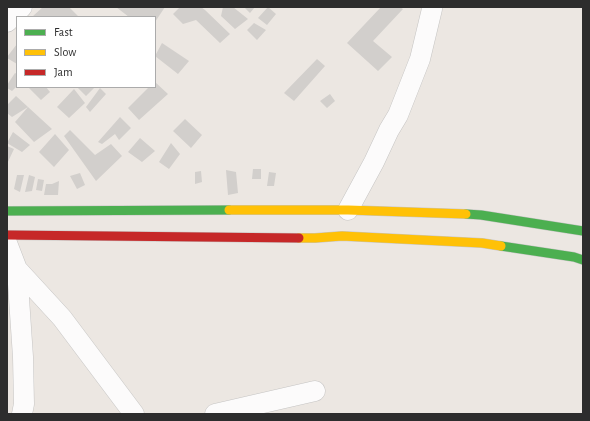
<!DOCTYPE html>
<html>
<head>
<meta charset="utf-8">
<style>
	body { margin:0 }
	#map { position:relative; width:590px; height:421px; overflow:hidden; background:#ece7e2; font-family:"Alegreya Sans",sans-serif }
	canvas { display:block }
	.frame { position:absolute; inset:0; border:8px solid #2d2d2d; pointer-events:none }
	.legend { position:absolute; left:16px; top:16px; width:140px; height:72px; box-sizing:border-box; background:#fff; border:1px solid #ababab; margin:0; padding:5px 7px; list-style:none; font-size:12px; color:#2d2d2d }
	.legend li { display:flex; align-items:center; gap:8px; height:20px }
	.legend b { width:20px; border:1px solid #ababab }
</style>
</head>
<body>
<div id="map">
<canvas width="590" height="421"></canvas>
<div class="frame"></div>
<ul class="legend">
<li><b style="height:5px;background:#4caf50"></b>Fast</li>
<li><b style="height:5px;background:#ffc107"></b>Slow</li>
<li><b style="height:5px;background:#c62828"></b>Jam</li>
</ul>
</div>
<script>
const c = document.querySelector('canvas').getContext('2d');
c.lineJoin = 'round';
function fillPath(path, color) {
  c.fillStyle = color;
  c.fill(path, 'evenodd');
}
function poly(rows) {
  const path = new Path2D();
  for (const r of rows) {
    path.moveTo(r[0], r[1]);
    for (let i = 2; i < r.length; i += 2) path.lineTo(r[i], r[i + 1]);
  }
  return path;
}
function stroke(path, color, width, dash) {
  c.strokeStyle = color;
  c.lineWidth = width;
  c.lineCap = dash ? 'butt' : 'round';
  c.setLineDash(dash || []);
  c.stroke(path);
}
fillPath(poly([
	[43,7,69,7,79,17,34,17,33,16],
	[116,7,165,7,155,22,155,17,129,17],
	[180,7,201,7,205,10,230,34,220,43,196,20,183,24,173,14],
	[223,7,233,7,248,19,235,29,221,16],
	[244,7,255,7,250,13],
	[268,7,276,14,267,25,258,18],
	[381,7,400,7,403,9,373,41,392,57,378,71,347,43],
	[254,23,266,30,257,40,247,30],
	[162,43,189,61,178,74,155,56],
	[17,44,17,64,7,58,7,57],
	[317,59,325,66,294,101,284,93],
	[15,73,17,74,17,86,12,91,7,88,7,85],
	[155,82,168,94,139,120,128,108,149,87,155,87],
	[30,87,46,87,50,92,41,100,29,88],
	[77,87,95,87,86,96],
	[100,88,106,94,90,112,86,107],
	[74,89,85,103,69,118,57,107],
	[330,94,335,101,327,108,320,101],
	[16,96,28,107,12,117,7,113,7,105],
	[28,107,52,129,34,142,15,122],
	[120,117,131,128,119,140,115,134,102,144,98,142],
	[185,119,202,135,191,148,173,131],
	[70,130,95,155,111,144,122,156,96,181,64,136],
	[13,132,30,145,22,152,7,143],
	[55,134,69,150,54,167,39,152],
	[140,138,155,151,142,162,128,152],
	[171,143,180,154,169,169,159,162],
	[7,146,14,149,7,164],
	[253,169,261,169,261,179,252,179],
	[226,170,236,172,238,193,228,195],
	[201,171,202,182,195,184,195,172],
	[269,172,276,173,274,186,267,186],
	[80,173,85,185,77,189,70,176],
	[17,175,24,175,20,192,14,189],
	[29,175,35,177,32,191,25,192],
	[38,179,44,180,42,191,36,190],
	[59,181,58,195,44,195,46,184,52,184]
]), '#d2cfcc');
const street = poly([
	[7,22,22,7],
	[348,210,374,162,389,130,398,115,420,59,432,9,432,7],
	[7,243,17,269,23,357,24,404,22,414],
	[17,269,62,318,134,414],
	[215,414,315,391]
]);
const fast = poly([
	[7,211,229,210],
	[466,214,481,215,583,231],
	[501,246,574,257,583,260]
]);
const slow = poly([
	[229,210,348,210,466,214],
	[299,238,315,238,342,236,482,243,501,246]
]);
const jam = poly([
	[7,235,299,238]
]);
stroke(street, '#c5c4c3', 21);
stroke(fast, '#c5c4c3', 10);
stroke(slow, '#c5c4c3', 10);
stroke(jam, '#c5c4c3', 10);
stroke(street, '#fcfbfb', 20);
stroke(fast, '#4caf50', 9);
stroke(slow, '#ffc107', 9);
stroke(jam, '#c62828', 9);
</script>
</body>
</html>
